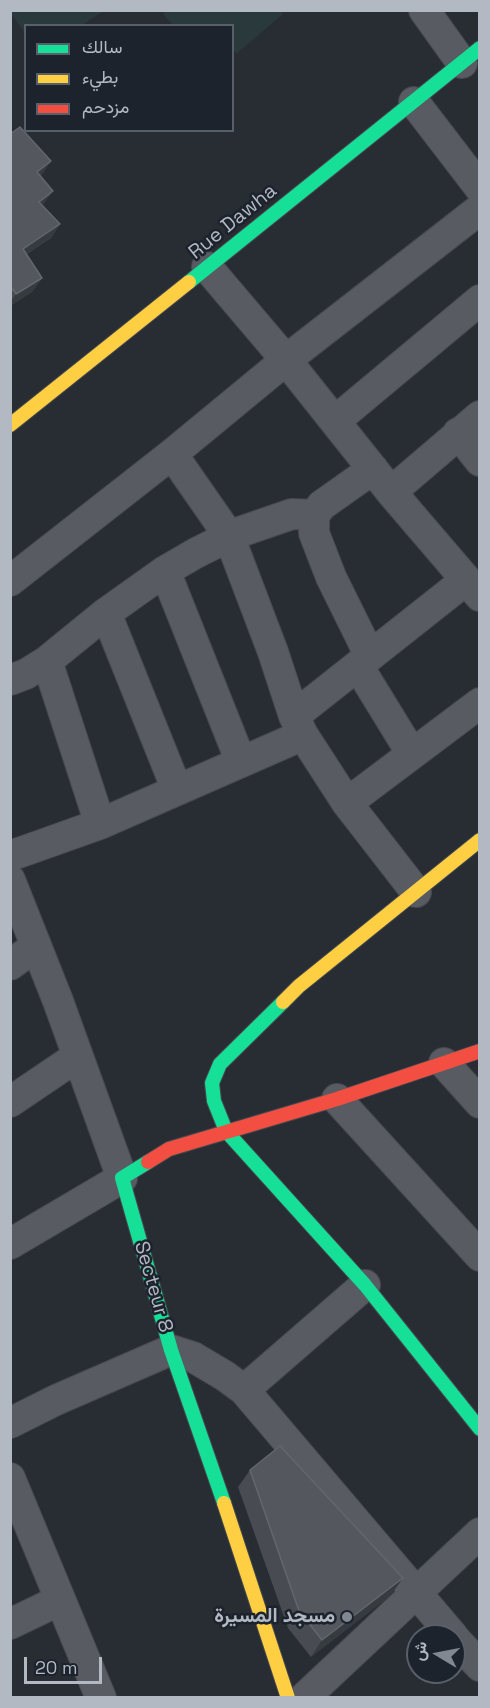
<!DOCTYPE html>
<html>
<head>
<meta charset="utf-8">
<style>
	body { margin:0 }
	#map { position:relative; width:490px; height:1708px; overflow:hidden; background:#282d33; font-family:"Space Grotesk",Vazirmatn,sans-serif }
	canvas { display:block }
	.frame { position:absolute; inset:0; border:12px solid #b3b9c3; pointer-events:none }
	.legend { position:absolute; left:24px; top:24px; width:210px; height:108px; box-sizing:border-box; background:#1d232c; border:2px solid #595f68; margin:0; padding:8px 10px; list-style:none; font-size:18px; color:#b3b9c3 }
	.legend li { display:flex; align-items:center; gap:12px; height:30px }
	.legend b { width:30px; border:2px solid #595f68 }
	.north { position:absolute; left:406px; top:1624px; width:60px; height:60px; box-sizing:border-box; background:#1d232c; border:2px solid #595f68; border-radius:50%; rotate:280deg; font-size:16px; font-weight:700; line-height:24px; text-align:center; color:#b3b9c3 }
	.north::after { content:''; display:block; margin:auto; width:21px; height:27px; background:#828891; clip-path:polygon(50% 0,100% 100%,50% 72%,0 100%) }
	.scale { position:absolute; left:24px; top:1657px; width:78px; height:27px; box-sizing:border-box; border:3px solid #b3b9c3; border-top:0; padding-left:8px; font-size:18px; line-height:21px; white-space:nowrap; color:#b3b9c3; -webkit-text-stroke:4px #1d232c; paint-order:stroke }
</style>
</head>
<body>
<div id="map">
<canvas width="490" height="1708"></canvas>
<div class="frame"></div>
<ul class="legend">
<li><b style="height:8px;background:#16e098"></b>سالك</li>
<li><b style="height:8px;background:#ffcf43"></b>بطيء</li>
<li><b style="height:8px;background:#f24e42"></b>مزدحم</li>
</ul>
<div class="north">ش</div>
<div class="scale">20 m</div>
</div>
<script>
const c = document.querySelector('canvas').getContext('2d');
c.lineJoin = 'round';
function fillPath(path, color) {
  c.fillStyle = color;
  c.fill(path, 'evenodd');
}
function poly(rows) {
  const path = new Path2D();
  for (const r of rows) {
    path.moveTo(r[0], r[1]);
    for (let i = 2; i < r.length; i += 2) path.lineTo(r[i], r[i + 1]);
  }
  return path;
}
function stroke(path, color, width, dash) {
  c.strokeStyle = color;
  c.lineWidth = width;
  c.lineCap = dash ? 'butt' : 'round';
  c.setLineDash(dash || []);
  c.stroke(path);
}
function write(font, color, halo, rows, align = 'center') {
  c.font = font + ' "Space Grotesk",Vazirmatn,sans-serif';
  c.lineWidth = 5;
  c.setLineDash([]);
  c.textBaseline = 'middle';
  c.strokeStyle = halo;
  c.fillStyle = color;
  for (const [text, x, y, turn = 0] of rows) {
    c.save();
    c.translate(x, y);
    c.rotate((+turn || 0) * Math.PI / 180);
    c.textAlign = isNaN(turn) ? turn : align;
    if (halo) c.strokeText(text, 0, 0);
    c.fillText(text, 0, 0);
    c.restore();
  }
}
fillPath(poly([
	[11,10,104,10,104,11,82,25,26,26,25,33,11,14],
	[167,10,280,10,283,14,236,54,233,49,232,26,173,25,163,14]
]), '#2a393b');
const street = poly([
	[424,10,462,63],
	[414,102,480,188],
	[207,267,286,360,391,492,480,596],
	[335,421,480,300],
	[458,433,480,461],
	[172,454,229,536,273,652,294,716,303,735,347,803,416,892],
	[391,492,480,416],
	[165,571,241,762],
	[10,581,172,454,286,360,480,209],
	[106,613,177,790],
	[370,656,331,577,314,533,314,515,322,505,373,469],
	[47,661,100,824],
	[358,666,412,754],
	[10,680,26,674,47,661,106,613,165,571,196,553,234,534,292,514,314,515],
	[294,716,466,580],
	[347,803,480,703],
	[10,856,100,824,303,735],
	[10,880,58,1001,122,1178,10,1244],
	[10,965,36,946],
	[444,1063,480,1103],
	[337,1099,480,1256],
	[10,1102,78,1056],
	[244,1390,365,1285],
	[10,1423,56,1400,171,1350,193,1357,225,1376,244,1390,453,1636],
	[10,1478,101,1698],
	[10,1624,60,1600],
	[454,1638,480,1666],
	[304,1698,480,1533]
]);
const fast = poly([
	[189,282,480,48],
	[283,1002,220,1064,212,1083,214,1101,226,1131,365,1285,480,1429],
	[148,1162,122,1178,171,1350,224,1503]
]);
const slow = poly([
	[10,425,189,282],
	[283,1002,299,986,480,840],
	[224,1503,288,1698]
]);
const jam = poly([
	[148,1162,169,1149,337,1099,480,1051]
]);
stroke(street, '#46494e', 32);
stroke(fast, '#46494e', 16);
stroke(slow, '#46494e', 16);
stroke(jam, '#46494e', 16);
stroke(street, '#585b61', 30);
stroke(fast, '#16e098', 14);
stroke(slow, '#ffcf43', 14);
stroke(jam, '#f24e42', 14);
fillPath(poly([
	[10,134,51,161,40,176,53,191,42,205,60,224,51,238,27,254,42,278,32,292,10,306],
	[250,1470,391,1595,311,1657,288,1628,238,1487]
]), '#484c52');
fillPath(poly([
	[51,161,42,175,27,186,37,172],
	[53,191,43,205,29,216,39,202],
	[60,224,51,238,14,262,23,249],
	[42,278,32,292,10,306,10,302,16,294],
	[403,1578,391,1595,311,1657,322,1640]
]), '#363b40');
const building = poly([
	[20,127,51,161,37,172,53,191,39,202,60,224,23,249,42,278,16,294,13,289,10,292,10,134,20,127],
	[280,1446,403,1578,322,1640,299,1611,250,1470,280,1446]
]);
fillPath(building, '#54585e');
stroke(building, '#62676e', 1.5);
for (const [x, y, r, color] of [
	[347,1617,6,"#828891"]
]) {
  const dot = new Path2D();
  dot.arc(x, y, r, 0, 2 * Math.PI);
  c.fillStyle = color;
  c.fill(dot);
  stroke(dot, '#1d232c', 2);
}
write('20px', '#b3b9c3', '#1d232c', [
	["Rue Dawha",233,222,-39],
	["Secteur 8",153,1287,74]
]);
write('bold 20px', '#b3b9c3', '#1d232c', [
	["مسجد المسيرة",335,1617]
], 'right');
</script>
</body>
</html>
